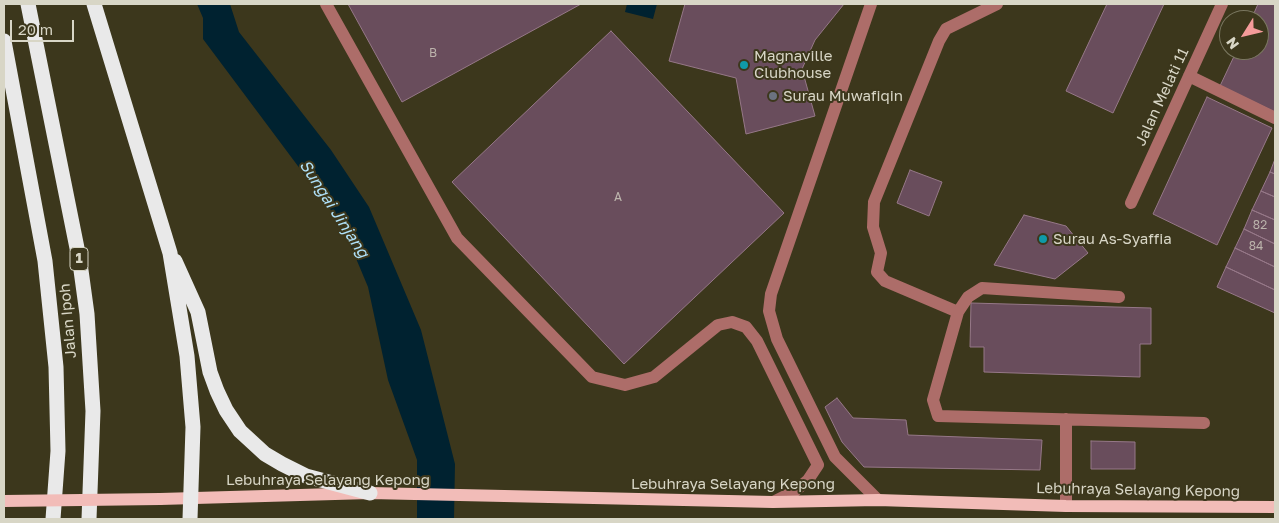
<!DOCTYPE html>
<html>
<head>
<meta charset="utf-8">
<style>
	body { margin:0 }
	#map { position:relative; width:1279px; height:523px; overflow:hidden; background:#3c371c; font-family:"Golos Text",sans-serif }
	canvas { display:block }
	.frame { position:absolute; inset:0; border:5px solid #d8d6c6; pointer-events:none }
	.north { position:absolute; left:1219px; top:10px; width:50px; height:50px; box-sizing:border-box; background:#3c371c; border:1px solid #7a7760; border-radius:50%; rotate:234deg; font-size:14px; font-weight:700; line-height:20px; text-align:center; color:#d8d6c6 }
	.north::after { content:''; display:block; margin:auto; width:18px; height:22px; background:#f59b9a; clip-path:polygon(50% 0,100% 100%,50% 72%,0 100%) }
	.scale { position:absolute; left:10px; top:20px; width:64px; height:22px; box-sizing:border-box; border:2px solid #d8d6c6; border-top:0; padding-left:6px; font-size:15px; line-height:18px; white-space:nowrap; color:#d8d6c6; -webkit-text-stroke:4px #3c371c; paint-order:stroke }
</style>
</head>
<body>
<div id="map">
<canvas width="1279" height="523"></canvas>
<div class="frame"></div>
<div class="north">N</div>
<div class="scale">20 m</div>
</div>
<script>
const c = document.querySelector('canvas').getContext('2d');
c.lineJoin = 'round';
function fillPath(path, color) {
  c.fillStyle = color;
  c.fill(path, 'evenodd');
}
function poly(rows) {
  const path = new Path2D();
  for (const r of rows) {
    path.moveTo(r[0], r[1]);
    for (let i = 2; i < r.length; i += 2) path.lineTo(r[i], r[i + 1]);
  }
  return path;
}
function stroke(path, color, width, dash) {
  c.strokeStyle = color;
  c.lineWidth = width;
  c.lineCap = dash ? 'butt' : 'round';
  c.setLineDash(dash || []);
  c.stroke(path);
}
function write(font, color, halo, rows, align = 'center') {
  c.font = font + ' "Golos Text",sans-serif';
  c.lineWidth = 4;
  c.setLineDash([]);
  c.textBaseline = 'middle';
  c.strokeStyle = halo;
  c.fillStyle = color;
  for (const [text, x, y, turn = 0] of rows) {
    c.save();
    c.translate(x, y);
    c.rotate((+turn || 0) * Math.PI / 180);
    c.textAlign = isNaN(turn) ? turn : align;
    if (halo) c.strokeText(text, 0, 0);
    c.fillText(text, 0, 0);
    c.restore();
  }
}
fillPath(poly([
	[197,4,230,4,239,32,331,150,369,207,421,330,455,464,454,519,417,519,417,460,388,380,368,287,342,225,203,39,203,18],
	[627,4,657,4,653,19,625,12]
]), '#002230');
const building = poly([
	[348,4,581,4,402,102,348,4],
	[685,4,844,4,815,40,802,69,815,116,746,134,736,78,669,61,685,4],
	[1107,4,1164,4,1113,113,1066,91,1107,4],
	[1258,4,1275,4,1275,112,1220,86,1237,50,1259,50,1259,20,1251,20,1258,4],
	[611,31,784,213,624,364,452,182,611,31],
	[1207,97,1272,128,1217,245,1153,214,1207,97],
	[1275,159,1275,174,1270,172,1275,159],
	[910,170,942,182,929,216,897,203,910,170],
	[1270,172,1275,174,1275,197,1261,191,1270,172],
	[1261,191,1275,197,1275,220,1252,210,1261,191],
	[1252,210,1275,220,1275,244,1244,229,1252,210],
	[1024,215,1066,226,1088,253,1055,279,994,265,1024,215],
	[1244,229,1275,244,1275,267,1235,248,1244,229],
	[1235,248,1275,267,1275,290,1226,267,1235,248],
	[1226,267,1275,290,1275,313,1217,287,1226,267],
	[971,303,1151,308,1151,344,1140,344,1140,377,984,372,984,347,970,347,971,303],
	[837,398,853,418,906,420,908,435,1042,440,1040,470,864,467,842,442,825,407,837,398],
	[1091,441,1135,442,1135,469,1091,469,1091,441]
]);
fillPath(building, '#694d5c');
stroke(building, '#967888', 1);
stroke(poly([
	[326,4,457,238,592,377,625,385,654,377,718,325,732,322,746,327,757,341,818,465,808,480,795,491,773,502],
	[871,4,771,294,769,311,777,339,835,457,878,500],
	[997,4,946,29,939,41,874,202,873,227,881,253,877,272,885,281,958,312,933,400,938,416,1204,423],
	[1189,76,1275,118],
	[1131,203,1222,4],
	[958,312,968,297,982,288,1119,297],
	[1066,419,1066,506]
]), '#ad6d69', 12);
stroke(poly([
	[160,499,370,493,773,502,878,500,1066,506,1275,507]
]), '#f2bcb8', 12);
stroke(poly([
	[28,4,80,263,87,314,93,411,89,519],
	[94,4,170,253,187,356,193,427,190,519],
	[4,41,45,261,56,367,58,451,53,519],
	[175,261,198,312,210,372,217,391,226,410,240,431,265,454,282,464,306,476,370,493]
]), '#e9e9e9', 15);
stroke(poly([
	[4,501,160,499]
]), '#f2bcb8', 12);
for (const [x, y, r, color] of [
	[744,65,5,"#0f9aa8"],
	[773,96,5,"#6b7280"],
	[1043,239,5,"#0f9aa8"]
]) {
  const dot = new Path2D();
  dot.arc(x, y, r, 0, 2 * Math.PI);
  c.fillStyle = color;
  c.fill(dot);
  stroke(dot, '#3c371c', 2);
}
write('12px', '#bcb4ac', null, [
	["B",433,53],
	["A",618,197],
	["82",1260,225],
	["84",1256,246]
]);
for (const [x, y, w] of [
	[79,259,18]
]) {
  const box = new Path2D();
  box.roundRect(x - w / 2, y - 11.5, w, 23, 4);
  c.fillStyle = '#3c371c';
  c.fill(box);
  stroke(box, '#d8d6c6', 1);
}
write('bold 14px', '#d8d6c6', null, [
	["1",79,259]
]);
write('15px', '#d8d6c6', '#3c371c', [
	["Magnaville",754,56],
	["Clubhouse",754,73],
	["Surau Muwafiqin",783,96],
	["Surau As-Syaffia",1053,239]
], 'left');
write('15px', '#d8d6c6', '#3c371c', [
	["Jalan Melati 11",1162,97,-65],
	["Jalan Ipoh",68,321,-95],
	["Lebuhraya Selayang Kepong",328,480],
	["Lebuhraya Selayang Kepong",733,484],
	["Lebuhraya Selayang Kepong",1138,490,1]
]);
write('italic 16px', '#afe1f9', '#3c371c', [
	["Sungai Jinjang",334,209,57]
]);
</script>
</body>
</html>
